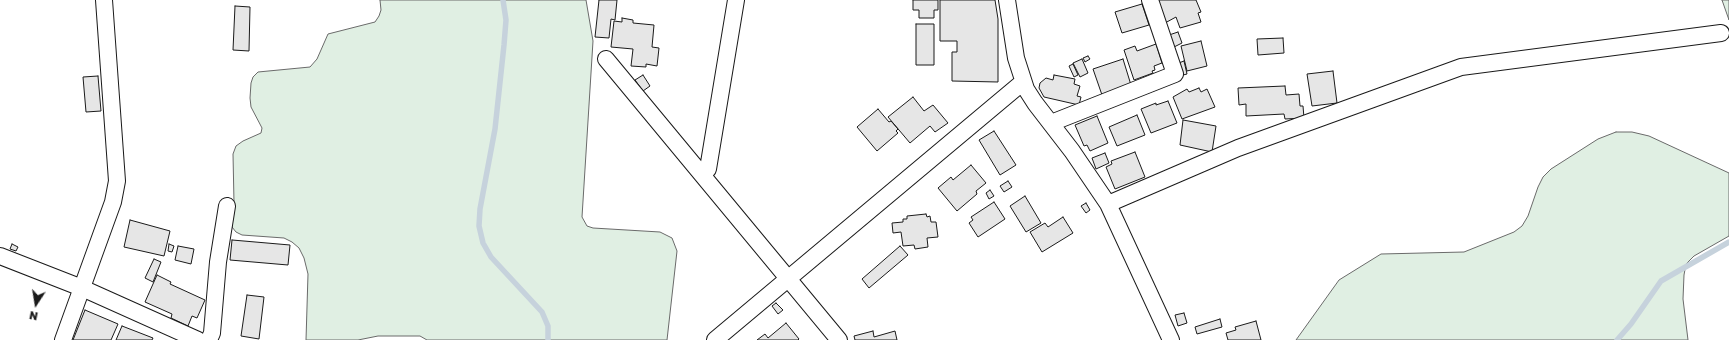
<!DOCTYPE html>
<html>
<head>
<meta charset="utf-8">
<style>
	body { margin:0 }
	#map { position:relative; width:1729px; height:340px; overflow:hidden; background:#fff; font-family:"Golos Text",sans-serif }
	canvas { display:block }
	.north { position:absolute; left:16px; top:284px; width:40px; height:40px; -webkit-text-stroke:3px #fff; paint-order:stroke; rotate:192deg; font-size:11px; font-weight:700; line-height:16px; text-align:center; color:#1a1a1a }
	.north::after { content:''; display:block; margin:auto; width:14px; height:18px; background:#1a1a1a; clip-path:polygon(50% 0,100% 100%,50% 72%,0 100%) }
</style>
</head>
<body>
<div id="map">
<canvas width="1729" height="340"></canvas>
<div class="north">N</div>
</div>
<script>
const c = document.querySelector('canvas').getContext('2d');
c.lineJoin = 'round';
function fillPath(path, color) {
  c.fillStyle = color;
  c.fill(path, 'evenodd');
}
function poly(rows) {
  const path = new Path2D();
  for (const r of rows) {
    path.moveTo(r[0], r[1]);
    for (let i = 2; i < r.length; i += 2) path.lineTo(r[i], r[i + 1]);
  }
  return path;
}
function stroke(path, color, width, dash) {
  c.strokeStyle = color;
  c.lineWidth = width;
  c.lineCap = dash ? 'butt' : 'round';
  c.setLineDash(dash || []);
  c.stroke(path);
}
const green = poly([
	[380,0,586,0,593,41,582,217,587,226,593,228,660,232,672,238,677,251,667,340,427,340,420,336,378,336,358,340,306,340,308,274,304,258,299,248,292,242,284,238,242,235,236,232,232,227,234,203,233,154,236,146,243,141,261,133,262,128,251,107,250,98,251,83,253,77,258,72,310,67,317,59,328,34,375,22,379,16,381,10,380,0],
	[1722,0,1729,0,1729,20,1722,0],
	[1616,132,1632,132,1649,136,1729,173,1729,236,1694,256,1686,264,1684,275,1683,299,1688,340,1296,340,1339,280,1381,254,1464,252,1514,232,1522,226,1528,216,1538,187,1543,177,1551,169,1598,139,1616,132]
]);
fillPath(green, '#e0efe3');
stroke(green, '#6a6a6a', 1);
stroke(poly([
	[503,0,506,20,504,45,495,129,480,209,479,226,483,243,491,257,542,312,548,326,548,340],
	[1617,340,1631,324,1661,281,1729,242]
]), '#c6d2dc', 5.5);
const building = poly([
	[599,0,617,0,615,20,611,19,609,38,595,37,599,0],
	[913,0,938,0,938,10,934,10,934,18,919,18,919,10,913,10,913,0],
	[940,0,995,0,998,19,998,82,952,81,952,52,957,52,957,41,940,41,940,0],
	[1155,0,1196,0,1201,12,1198,13,1201,22,1180,28,1176,17,1165,23,1155,0],
	[1142,4,1149,25,1122,33,1115,12,1142,4],
	[235,6,250,7,249,51,233,50,235,6],
	[622,18,633,20,633,23,654,25,652,47,659,48,657,66,646,64,646,67,631,66,633,49,611,47,614,21,622,22,622,18],
	[916,24,934,24,934,65,916,65,916,24],
	[1178,32,1182,43,1174,47,1169,35,1178,32],
	[1283,38,1284,53,1258,55,1257,39,1283,38],
	[1201,41,1207,66,1187,71,1181,46,1201,41],
	[1156,44,1162,63,1154,66,1155,70,1152,71,1153,73,1134,80,1124,50,1135,46,1137,51,1156,44],
	[1088,56,1090,59,1085,62,1083,58,1088,56],
	[1082,59,1088,73,1080,77,1073,63,1082,59],
	[1123,59,1131,85,1102,95,1093,69,1123,59],
	[1184,61,1187,74,1179,76,1176,64,1184,61],
	[1073,64,1078,75,1074,77,1069,66,1073,64],
	[1333,71,1337,103,1312,106,1307,74,1333,71],
	[643,75,650,86,643,91,635,80,643,75],
	[1054,75,1075,79,1074,84,1080,86,1077,96,1081,97,1079,105,1044,97,1039,88,1040,83,1046,78,1053,80,1054,75],
	[98,76,101,111,86,112,83,77,98,76],
	[1285,86,1286,95,1299,94,1300,106,1303,106,1304,118,1285,119,1284,114,1246,116,1246,104,1239,105,1238,88,1285,86],
	[1199,88,1201,92,1207,89,1215,107,1182,119,1173,97,1187,89,1189,92,1199,88],
	[913,97,924,111,933,105,948,123,935,132,930,126,910,143,888,117,913,97],
	[1168,101,1177,123,1151,133,1141,109,1156,103,1156,105,1168,101],
	[878,109,889,122,891,121,898,129,896,131,898,133,877,151,857,127,878,109],
	[1137,115,1145,135,1117,146,1109,127,1137,115],
	[1097,116,1108,143,1090,151,1087,145,1084,146,1075,125,1097,116],
	[1183,120,1216,126,1212,152,1180,145,1183,120],
	[994,131,1016,165,1000,175,979,140,994,131],
	[1135,152,1145,177,1115,189,1106,167,1112,164,1111,161,1135,152],
	[1105,153,1109,163,1096,169,1092,158,1105,153],
	[971,165,986,183,976,191,977,194,957,211,938,188,951,177,953,180,971,165],
	[1008,181,1012,187,1004,192,1000,186,1008,181],
	[990,190,994,196,989,199,986,193,990,190],
	[1025,196,1041,223,1026,232,1010,206,1025,196],
	[994,202,1005,219,978,237,969,223,973,220,971,217,994,202],
	[1086,203,1090,210,1086,213,1081,206,1086,203],
	[926,214,927,217,930,216,931,222,936,222,938,237,927,238,928,247,915,249,914,245,903,246,901,232,893,233,892,223,903,222,903,219,907,219,907,216,926,214],
	[1063,217,1073,233,1042,252,1030,232,1045,223,1048,227,1063,217],
	[130,220,170,231,164,256,124,247,130,220],
	[232,240,290,245,288,265,230,260,232,240],
	[12,244,18,247,16,251,10,249,12,244],
	[169,244,174,246,172,252,168,251,169,244],
	[178,246,194,249,191,264,175,260,178,246],
	[900,246,908,255,869,288,862,279,900,246],
	[154,259,161,262,153,282,145,278,154,259],
	[157,275,171,282,170,284,205,300,197,318,192,316,188,326,171,318,172,314,145,302,157,275],
	[247,295,264,297,259,339,241,336,247,295],
	[776,303,783,310,778,314,772,306,776,303],
	[85,310,118,324,111,340,73,340,85,310],
	[1184,313,1187,323,1178,326,1175,315,1184,313],
	[1220,319,1222,327,1197,334,1195,327,1220,319],
	[1256,321,1261,340,1228,340,1226,333,1236,330,1235,327,1256,321],
	[786,323,799,339,798,340,757,340,765,334,768,338,786,323],
	[122,326,153,338,152,340,116,340,122,326],
	[873,331,874,337,895,331,897,340,855,340,854,336,873,331]
]);
fillPath(building, '#e6e6e6');
stroke(building, '#1a1a1a', 1);
const street = poly([
	[1007,0,1016,58,1026,89,1035,103,1072,151,1108,204,1171,340],
	[606,59,839,340],
	[1051,123,1175,74,1150,0],
	[702,174,708,169,736,0],
	[1108,204,1238,148,1461,67,1721,33],
	[0,256,82,288,198,340],
	[63,340,113,202,117,181,104,0],
	[209,340,212,333,218,262,227,206],
	[715,340,1023,82]
]);
stroke(street, '#1a1a1a', 18);
stroke(street, '#fff', 16);
</script>
</body>
</html>
